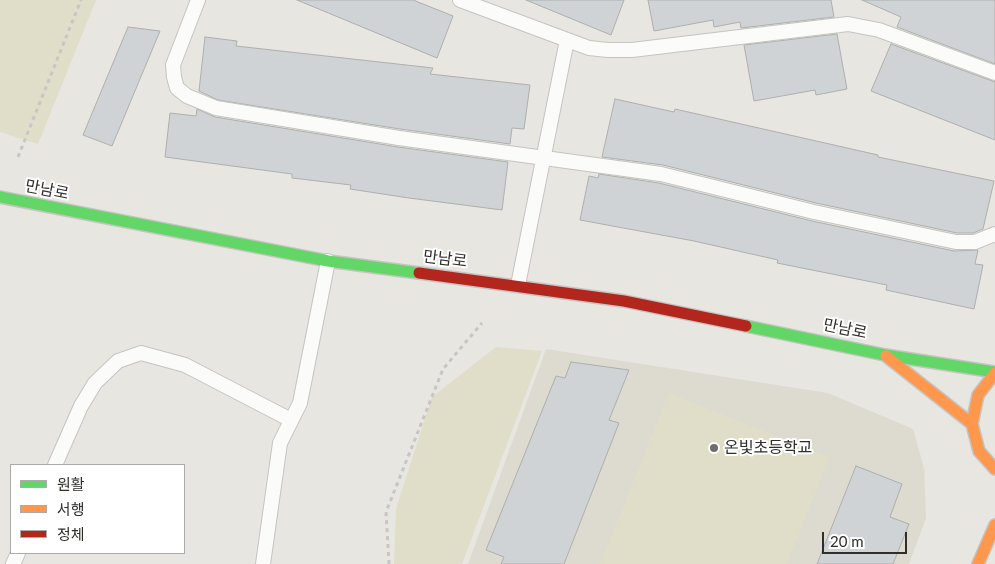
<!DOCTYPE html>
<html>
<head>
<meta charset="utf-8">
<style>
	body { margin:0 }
	#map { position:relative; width:995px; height:564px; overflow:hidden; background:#e7e6e1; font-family:Lato,"Noto Sans KR",sans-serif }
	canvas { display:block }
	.legend { position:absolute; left:10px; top:464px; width:175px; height:90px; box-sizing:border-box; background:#fff; border:1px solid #acabaa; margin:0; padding:6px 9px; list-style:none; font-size:15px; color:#2f2e2b }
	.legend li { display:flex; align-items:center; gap:10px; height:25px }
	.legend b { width:25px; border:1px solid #acabaa }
	.scale { position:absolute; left:822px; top:532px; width:85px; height:22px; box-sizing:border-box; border:2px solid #2f2e2b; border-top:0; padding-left:6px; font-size:15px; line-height:18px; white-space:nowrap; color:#2f2e2b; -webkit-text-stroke:4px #fff; paint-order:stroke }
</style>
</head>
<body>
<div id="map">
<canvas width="995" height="564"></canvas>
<ul class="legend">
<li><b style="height:6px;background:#63d668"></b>원활</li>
<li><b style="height:6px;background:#ff974d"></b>서행</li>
<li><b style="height:6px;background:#b3261e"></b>정체</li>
</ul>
<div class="scale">20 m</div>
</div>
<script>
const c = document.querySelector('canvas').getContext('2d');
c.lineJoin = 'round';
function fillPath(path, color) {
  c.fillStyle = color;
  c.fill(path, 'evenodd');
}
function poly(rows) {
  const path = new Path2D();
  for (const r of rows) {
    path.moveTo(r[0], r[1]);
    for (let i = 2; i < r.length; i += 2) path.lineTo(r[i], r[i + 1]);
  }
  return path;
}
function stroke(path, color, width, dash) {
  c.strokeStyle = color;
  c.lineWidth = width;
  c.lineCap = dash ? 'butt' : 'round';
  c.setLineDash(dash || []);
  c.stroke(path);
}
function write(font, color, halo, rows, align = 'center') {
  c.font = font + ' Lato,"Noto Sans KR",sans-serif';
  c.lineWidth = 4;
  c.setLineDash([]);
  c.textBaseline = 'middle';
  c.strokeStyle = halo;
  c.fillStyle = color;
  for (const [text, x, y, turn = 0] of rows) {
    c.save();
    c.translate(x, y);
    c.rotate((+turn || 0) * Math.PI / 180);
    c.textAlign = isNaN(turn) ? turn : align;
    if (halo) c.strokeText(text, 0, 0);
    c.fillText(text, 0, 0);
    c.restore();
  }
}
fillPath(poly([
	[546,349,828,393,913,429,924,468,926,518,909,564,468,564]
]), '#dddbd0');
fillPath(poly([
	[0,0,96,0,38,144,0,132],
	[496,347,542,351,462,564,394,564,396,509,432,397],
	[669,393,829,457,787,564,600,564]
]), '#e0ddc9');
const building = poly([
	[297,0,413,0,453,16,437,58,297,0],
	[526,0,624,0,611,35,526,0],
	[648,0,831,0,834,17,741,28,740,22,714,27,713,20,654,31,648,0],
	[862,0,995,0,995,64,897,27,901,17,862,0],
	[128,27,160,31,112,146,83,135,128,27],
	[837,34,847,89,816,95,815,90,754,101,744,45,837,34],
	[205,37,237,41,236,46,433,68,430,74,530,85,524,129,512,128,510,144,400,129,218,100,199,91,205,37],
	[891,44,995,82,995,140,871,91,891,44],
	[615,99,674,112,675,109,878,155,878,157,994,181,983,229,973,233,957,233,816,203,663,165,602,157,615,99],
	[197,109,215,117,398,147,508,162,502,210,409,198,350,189,351,185,292,178,292,174,165,157,170,113,196,116,197,109],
	[599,174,659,183,812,221,954,251,978,250,975,264,983,265,974,309,886,290,887,285,777,263,778,260,694,241,580,220,589,176,598,178,599,174],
	[571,362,629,370,609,420,619,423,564,564,501,564,504,557,486,550,556,376,565,378,571,362],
	[856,466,902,484,890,517,909,524,893,564,817,564,856,466]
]);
fillPath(building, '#cfd3d5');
stroke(building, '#aeafad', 1);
const lane = poly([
	[198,0,173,65,174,77,177,88,187,96,216,108,399,138,661,174,814,212,956,242,975,242,995,234],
	[460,0,589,48,608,50,632,50,848,24,879,30,995,73],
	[518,285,567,40],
	[55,465,81,406,95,383,118,361,141,353,185,365,291,420],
	[13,564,18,553],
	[263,564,280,443,300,403,328,261]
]);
const fast = poly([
	[0,197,328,261,419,273],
	[746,326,885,355,995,372]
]);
const slow = poly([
	[886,356,972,424],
	[995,373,978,395,972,424,979,451,995,469],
	[978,564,995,525]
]);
const jam = poly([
	[419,273,624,301,746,326]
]);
stroke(lane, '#c5c4c0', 16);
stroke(fast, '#c5c4c0', 14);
stroke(slow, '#c5c4c0', 14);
stroke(jam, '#c5c4c0', 14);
stroke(poly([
	[18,157,81,0],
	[389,564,386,512,443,369,482,323]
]), '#c6c6c4', 3, [4, 4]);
stroke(lane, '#fbfbfa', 14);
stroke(fast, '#63d668', 11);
stroke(slow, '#ff974d', 11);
stroke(jam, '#b3261e', 11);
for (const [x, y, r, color] of [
	[714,448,5,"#6f6e6b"]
]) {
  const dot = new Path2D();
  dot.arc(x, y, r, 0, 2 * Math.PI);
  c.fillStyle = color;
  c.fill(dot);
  stroke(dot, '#fff', 2);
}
write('16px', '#2f2e2b', '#fff', [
	["만남로",47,190,11],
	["만남로",445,259,7],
	["만남로",845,329,12]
]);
write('16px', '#2f2e2b', '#fff', [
	["온빛초등학교",724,448]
], 'left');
</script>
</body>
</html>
